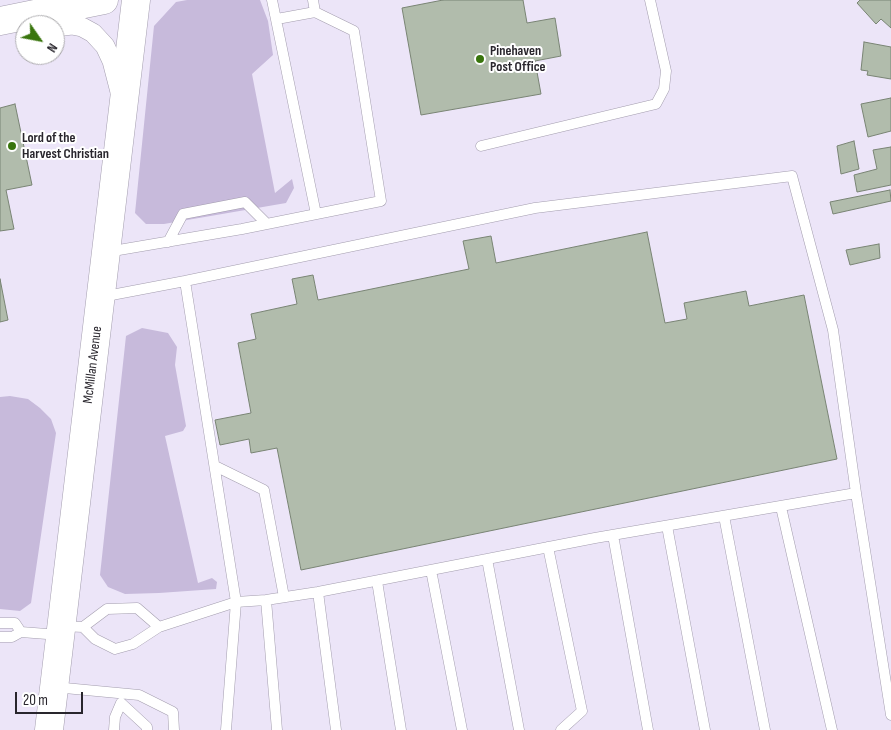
<!DOCTYPE html>
<html>
<head>
<meta charset="utf-8">
<style>
	body { margin:0 }
	#map { position:relative; width:891px; height:730px; overflow:hidden; background:#ece5f8; font-family:"Sofia Sans Condensed",sans-serif }
	canvas { display:block }
	.north { position:absolute; left:15px; top:15px; width:50px; height:50px; box-sizing:border-box; background:#fff; border:1px solid #a9a8ab; border-radius:50%; rotate:123deg; font-size:14px; font-weight:700; line-height:20px; text-align:center; color:#29262d }
	.north::after { content:''; display:block; margin:auto; width:18px; height:22px; background:#39750d; clip-path:polygon(50% 0,100% 100%,50% 72%,0 100%) }
	.scale { position:absolute; left:15px; top:692px; width:68px; height:22px; box-sizing:border-box; border:2px solid #29262d; border-top:0; padding-left:6px; font-size:15px; line-height:18px; white-space:nowrap; color:#29262d; -webkit-text-stroke:4px #fff; paint-order:stroke }
</style>
</head>
<body>
<div id="map">
<canvas width="891" height="730"></canvas>
<div class="north">N</div>
<div class="scale">20 m</div>
</div>
<script>
const c = document.querySelector('canvas').getContext('2d');
c.lineJoin = 'round';
function fillPath(path, color) {
  c.fillStyle = color;
  c.fill(path, 'evenodd');
}
function poly(rows) {
  const path = new Path2D();
  for (const r of rows) {
    path.moveTo(r[0], r[1]);
    for (let i = 2; i < r.length; i += 2) path.lineTo(r[i], r[i + 1]);
  }
  return path;
}
function stroke(path, color, width, dash) {
  c.strokeStyle = color;
  c.lineWidth = width;
  c.lineCap = dash ? 'butt' : 'round';
  c.setLineDash(dash || []);
  c.stroke(path);
}
function write(font, color, halo, rows, align = 'center') {
  c.font = font + ' "Sofia Sans Condensed",sans-serif';
  c.lineWidth = 4;
  c.setLineDash([]);
  c.textBaseline = 'middle';
  c.strokeStyle = halo;
  c.fillStyle = color;
  for (const [text, x, y, turn = 0] of rows) {
    c.save();
    c.translate(x, y);
    c.rotate((+turn || 0) * Math.PI / 180);
    c.textAlign = isNaN(turn) ? turn : align;
    if (halo) c.strokeText(text, 0, 0);
    c.fillText(text, 0, 0);
    c.restore();
  }
}
fillPath(poly([
	[187,0,260,0,268,21,273,55,252,74,275,193,292,179,294,188,286,203,164,224,146,224,135,213,154,26,176,2],
	[142,328,168,333,177,347,175,365,186,426,183,431,165,436,198,583,212,578,217,582,216,589,159,593,125,594,108,587,100,575,126,336],
	[10,396,28,399,40,408,51,419,56,433,31,603,20,611,0,609,0,397]
]), '#c7badb');
const building = poly([
	[443,0,523,0,527,23,555,18,561,56,535,61,541,94,421,115,402,8,443,0],
	[860,0,891,0,891,28,881,19,876,24,857,3,860,0],
	[864,42,891,47,891,79,867,75,868,71,861,70,864,42],
	[891,98,891,131,868,137,861,104,891,98],
	[15,104,32,185,6,190,14,229,0,231,0,108,15,104],
	[854,141,859,169,841,174,837,146,854,141],
	[891,147,891,185,857,192,854,175,877,169,873,150,891,147],
	[890,190,891,201,833,214,830,202,890,190],
	[647,232,665,323,687,319,684,303,746,291,749,306,804,295,837,459,301,570,277,448,251,453,249,439,220,445,215,420,251,413,238,343,256,339,251,314,297,304,292,279,313,275,318,300,469,269,463,241,491,236,496,263,647,232],
	[879,244,880,258,850,265,846,250,879,244],
	[0,279,8,320,0,322,0,279]
]);
fillPath(building, '#b1bcac');
stroke(building, '#798474', 1);
const lane = poly([
	[272,0,316,214],
	[277,19,315,12],
	[481,146,656,104,664,89,666,71,650,0],
	[168,242,183,214,245,202,267,224],
	[107,252,242,229,381,201,354,31,315,12,313,0],
	[185,281,535,208,792,176,833,330,856,493],
	[101,297,185,281,236,602,226,730],
	[215,466,264,490,284,597],
	[781,507,832,730],
	[724,516,765,730],
	[667,526,705,730],
	[613,535,648,730],
	[548,547,582,711,561,730],
	[487,559,519,730],
	[431,570,462,730],
	[377,581,401,730],
	[318,592,336,730],
	[266,600,277,730],
	[0,623,15,623,21,632],
	[62,626,83,627,107,609,137,608,159,627],
	[83,627,95,639,115,649,133,644,159,627,236,602,266,600,318,592,595,538,856,493,891,715],
	[0,637,12,637,21,632,60,635],
	[54,687,139,695,173,712,174,730],
	[114,730,115,717,121,703,147,727,147,730]
]);
const street = poly([
	[55,27,72,25,82,27,93,33,105,46,112,61,120,92]
]);
const secondary = poly([
	[0,21,104,0],
	[49,730,136,0]
]);
stroke(lane, '#a39dae', 11);
stroke(street, '#a39dae', 20);
stroke(secondary, '#a39dae', 29);
stroke(lane, '#fff', 10);
stroke(street, '#fff', 19);
stroke(secondary, '#fff', 28);
for (const [x, y, r, color] of [
	[480,59,5,"#39750d"],
	[12,146,5,"#39750d"]
]) {
  const dot = new Path2D();
  dot.arc(x, y, r, 0, 2 * Math.PI);
  c.fillStyle = color;
  c.fill(dot);
  stroke(dot, '#fff', 2);
}
write('bold 14px', '#29262d', '#fff', [
	["Pinehaven",490,51],
	["Post Office",490,67],
	["Lord of the",22,138],
	["Harvest Christian",22,154]
], 'left');
write('14px', '#29262d', '#fff', [
	["McMillan Avenue",93,365,-83]
]);
</script>
</body>
</html>
